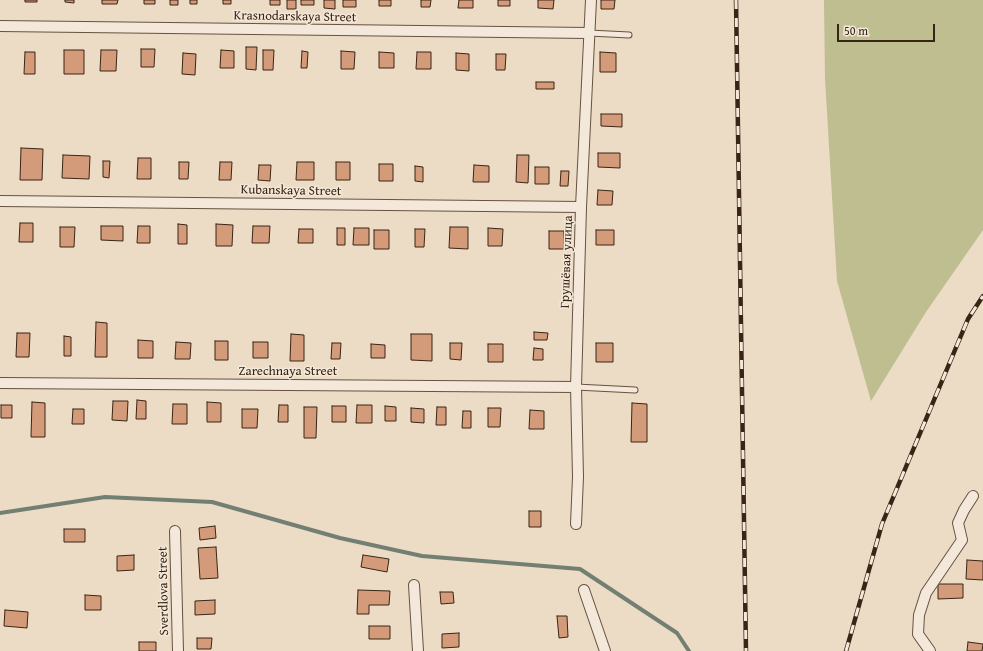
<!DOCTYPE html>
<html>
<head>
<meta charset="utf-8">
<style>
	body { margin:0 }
	#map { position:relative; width:983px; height:651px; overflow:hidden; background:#ecdbc5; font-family:"Gentium Book Plus",serif }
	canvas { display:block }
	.scale { position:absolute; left:837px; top:24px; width:98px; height:18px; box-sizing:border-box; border:2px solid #3a2514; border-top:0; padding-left:5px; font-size:12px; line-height:14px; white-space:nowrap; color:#3a2514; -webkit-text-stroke:3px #f3e8d9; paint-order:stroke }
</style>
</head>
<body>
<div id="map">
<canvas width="983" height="651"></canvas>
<div class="scale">50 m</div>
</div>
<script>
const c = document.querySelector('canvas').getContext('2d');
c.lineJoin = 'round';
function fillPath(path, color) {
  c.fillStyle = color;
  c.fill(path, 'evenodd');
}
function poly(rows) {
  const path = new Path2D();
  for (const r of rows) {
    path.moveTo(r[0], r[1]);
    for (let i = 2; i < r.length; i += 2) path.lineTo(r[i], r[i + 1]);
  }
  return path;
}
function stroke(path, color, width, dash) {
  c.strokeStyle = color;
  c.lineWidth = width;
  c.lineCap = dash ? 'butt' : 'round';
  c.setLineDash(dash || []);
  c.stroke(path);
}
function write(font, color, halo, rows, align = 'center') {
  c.font = font + ' "Gentium Book Plus",serif';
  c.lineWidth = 3;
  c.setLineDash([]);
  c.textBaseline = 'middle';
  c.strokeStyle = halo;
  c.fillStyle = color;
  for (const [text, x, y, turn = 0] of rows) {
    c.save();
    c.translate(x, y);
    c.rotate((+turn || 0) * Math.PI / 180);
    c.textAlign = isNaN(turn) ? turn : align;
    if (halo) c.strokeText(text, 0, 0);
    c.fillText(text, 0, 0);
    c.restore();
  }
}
fillPath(poly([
	[824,0,983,0,983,230,926,312,871,401,837,281,825,78]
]), '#bebe90');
stroke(poly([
	[0,513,105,497,212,502,340,538,422,556,580,569,677,633,689,651]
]), '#737f72', 4);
const building = poly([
	[25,0,37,0,37,2,25,2,25,0],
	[65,0,74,0,74,3,65,2,65,0],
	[102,0,118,0,117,4,102,4,102,0],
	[144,0,155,0,155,4,144,4,144,0],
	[170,0,178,0,178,5,170,5,170,0],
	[190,0,197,0,197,4,190,4,190,0],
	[223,0,231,0,231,4,223,4,223,0],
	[270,0,280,0,280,5,270,5,270,0],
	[287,0,296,0,296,9,287,9,287,0],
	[301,0,314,0,314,5,301,5,301,0],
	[324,0,335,0,335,9,324,8,324,0],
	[343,0,356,0,356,7,343,7,343,0],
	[379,0,391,0,391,6,379,6,379,0],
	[421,0,431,0,430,7,421,7,421,0],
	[459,0,473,0,473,8,458,8,459,0],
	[498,0,510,0,510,6,498,6,498,0],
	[538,0,554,0,553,9,538,8,538,0],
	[601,0,615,0,614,9,601,9,601,0],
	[246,47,257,47,256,70,246,69,246,47],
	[141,49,155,49,154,67,141,67,141,49],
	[64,50,84,50,84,74,64,74,64,50],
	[101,50,117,50,116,71,100,71,101,50],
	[221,50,234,51,234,68,220,68,221,50],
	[263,50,274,50,273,70,263,70,263,50],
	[302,51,308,52,307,68,301,68,302,51],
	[341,51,355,52,354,69,341,69,341,51],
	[25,52,35,52,35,74,24,74,25,52],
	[379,52,394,53,394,68,379,68,379,52],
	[417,52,431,52,431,69,416,69,417,52],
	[600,52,616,53,616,72,600,72,600,52],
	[183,53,196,54,195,75,182,74,183,53],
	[456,53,469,54,469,71,456,70,456,53],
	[496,54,506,54,505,70,496,70,496,54],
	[536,82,554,82,554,89,536,89,536,82],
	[601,114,622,114,622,127,601,126,601,114],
	[21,148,43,149,42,180,20,180,21,148],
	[598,153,620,153,620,168,598,167,598,153],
	[63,155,90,156,89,179,62,178,63,155],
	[517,155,529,155,528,183,516,182,517,155],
	[138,158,151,158,151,179,137,179,138,158],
	[103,161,110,161,109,178,103,177,103,161],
	[179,162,189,162,188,179,179,179,179,162],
	[220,162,232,162,231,180,219,180,220,162],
	[297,162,314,162,314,180,296,180,297,162],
	[336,162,350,162,350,180,336,180,336,162],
	[379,164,393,164,393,181,379,181,379,164],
	[259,165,271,165,270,181,258,180,259,165],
	[474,165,489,166,489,182,473,182,474,165],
	[415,166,423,167,423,182,415,181,415,166],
	[535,167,549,167,549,184,535,184,535,167],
	[561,171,569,171,568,186,560,186,561,171],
	[598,190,613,191,612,205,597,205,598,190],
	[20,223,33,223,33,242,19,242,20,223],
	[178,224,187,225,187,244,178,244,178,224],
	[216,224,233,225,232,246,216,246,216,224],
	[101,226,123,226,123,241,101,240,101,226],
	[138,226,150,226,150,243,137,243,138,226],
	[253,226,270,226,269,243,252,243,253,226],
	[60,227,75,227,74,247,60,247,60,227],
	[450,227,468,227,468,249,449,248,450,227],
	[337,228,345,228,345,245,337,245,337,228],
	[354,228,369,228,369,245,353,245,354,228],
	[488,228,503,229,502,246,488,246,488,228],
	[299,229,313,229,313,243,298,243,299,229],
	[415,229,425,229,424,247,415,247,415,229],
	[374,230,389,230,389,249,374,249,374,230],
	[596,230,614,230,614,245,596,245,596,230],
	[549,231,564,231,564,249,549,249,549,231],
	[96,322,107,323,107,357,95,357,96,322],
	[534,332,548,333,547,340,534,340,534,332],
	[17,333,30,333,29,357,16,357,17,333],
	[291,334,304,335,304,361,290,361,291,334],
	[411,334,432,334,432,361,411,360,411,334],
	[64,336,71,337,71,356,64,356,64,336],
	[138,340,153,341,153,358,138,358,138,340],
	[215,341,228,341,228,360,215,360,215,341],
	[176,342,191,343,190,359,175,359,176,342],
	[253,342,268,342,268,358,253,358,253,342],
	[332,343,341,343,340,359,331,359,332,343],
	[450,343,462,343,461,360,450,359,450,343],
	[596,343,613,343,613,362,596,362,596,343],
	[371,344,385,345,385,358,371,358,371,344],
	[488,344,503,344,503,362,488,362,488,344],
	[534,348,543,349,543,360,533,360,534,348],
	[137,400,146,401,146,419,136,419,137,400],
	[113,401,128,401,127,421,112,420,113,401],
	[32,402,45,403,45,437,31,437,32,402],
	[207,402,221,403,221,422,207,422,207,402],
	[632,403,647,404,647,442,631,442,632,403],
	[173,404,187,404,187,424,172,424,173,404],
	[1,405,12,405,12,418,1,418,1,405],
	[279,405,288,405,288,422,278,422,279,405],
	[357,405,372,405,372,423,356,423,357,405],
	[332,406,346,406,346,422,332,422,332,406],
	[385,406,396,407,396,421,385,421,385,406],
	[304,407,317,407,316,438,304,438,304,407],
	[437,407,446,407,446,425,436,425,437,407],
	[411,408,424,409,424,423,411,422,411,408],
	[488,408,501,408,500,427,488,427,488,408],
	[73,409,84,409,84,424,72,424,73,409],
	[242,409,258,409,257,428,242,428,242,409],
	[530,410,544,411,544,429,529,429,530,410],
	[463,411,471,411,471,428,462,428,463,411],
	[529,511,541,511,541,527,529,527,529,511],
	[215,526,216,538,200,540,199,528,215,526],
	[64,529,85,529,85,542,64,542,64,529],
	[216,547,218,578,200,579,198,548,216,547],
	[134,555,134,570,117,571,117,556,134,555],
	[363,555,389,559,387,572,361,567,363,555],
	[967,560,983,561,983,580,966,579,967,560],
	[938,584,963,584,963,598,938,599,938,584],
	[358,590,390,591,389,605,369,605,369,614,357,614,358,590],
	[440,592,453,592,454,603,441,604,440,592],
	[85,595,101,596,101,610,85,610,85,595],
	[215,600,215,614,195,615,195,601,215,600],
	[5,610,28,612,27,628,4,626,5,610],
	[557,616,567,616,568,637,559,638,557,616],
	[369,626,390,626,390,639,369,639,369,626],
	[459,633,459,647,442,648,442,634,459,633],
	[197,638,212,638,211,649,197,649,197,638],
	[139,642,156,642,156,651,139,651,139,642],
	[968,642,983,644,982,651,967,651,968,642]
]);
fillPath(building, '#d39b79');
stroke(building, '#3a2514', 1);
const service = poly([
	[589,33,629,35],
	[576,387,635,390]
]);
const minor = poly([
	[0,26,589,33],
	[0,201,581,207],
	[0,383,576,387],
	[576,524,578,477,576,387,581,207,591,0],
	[175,531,178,651],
	[414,585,418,651],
	[584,590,605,651],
	[930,651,918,634,919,615,926,593,962,540,958,523,964,510,973,496]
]);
stroke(service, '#665240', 7);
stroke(minor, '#665240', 12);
stroke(service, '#f3e8d9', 5);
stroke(minor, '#f3e8d9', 10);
const rail = poly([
	[736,0,746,651],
	[846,651,882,524,968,319,983,296]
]);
stroke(rail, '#3a2514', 4.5);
stroke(rail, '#f3e8d9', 3, [9]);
write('13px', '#3a2514', '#f3e8d9', [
	["Krasnodarskaya Street",295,17,1],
	["Kubanskaya Street",291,191,1],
	["Грушёвая улица",567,262,-88],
	["Zarechnaya Street",288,372],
	["Sverdlova Street",164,591,-91]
]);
</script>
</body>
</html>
